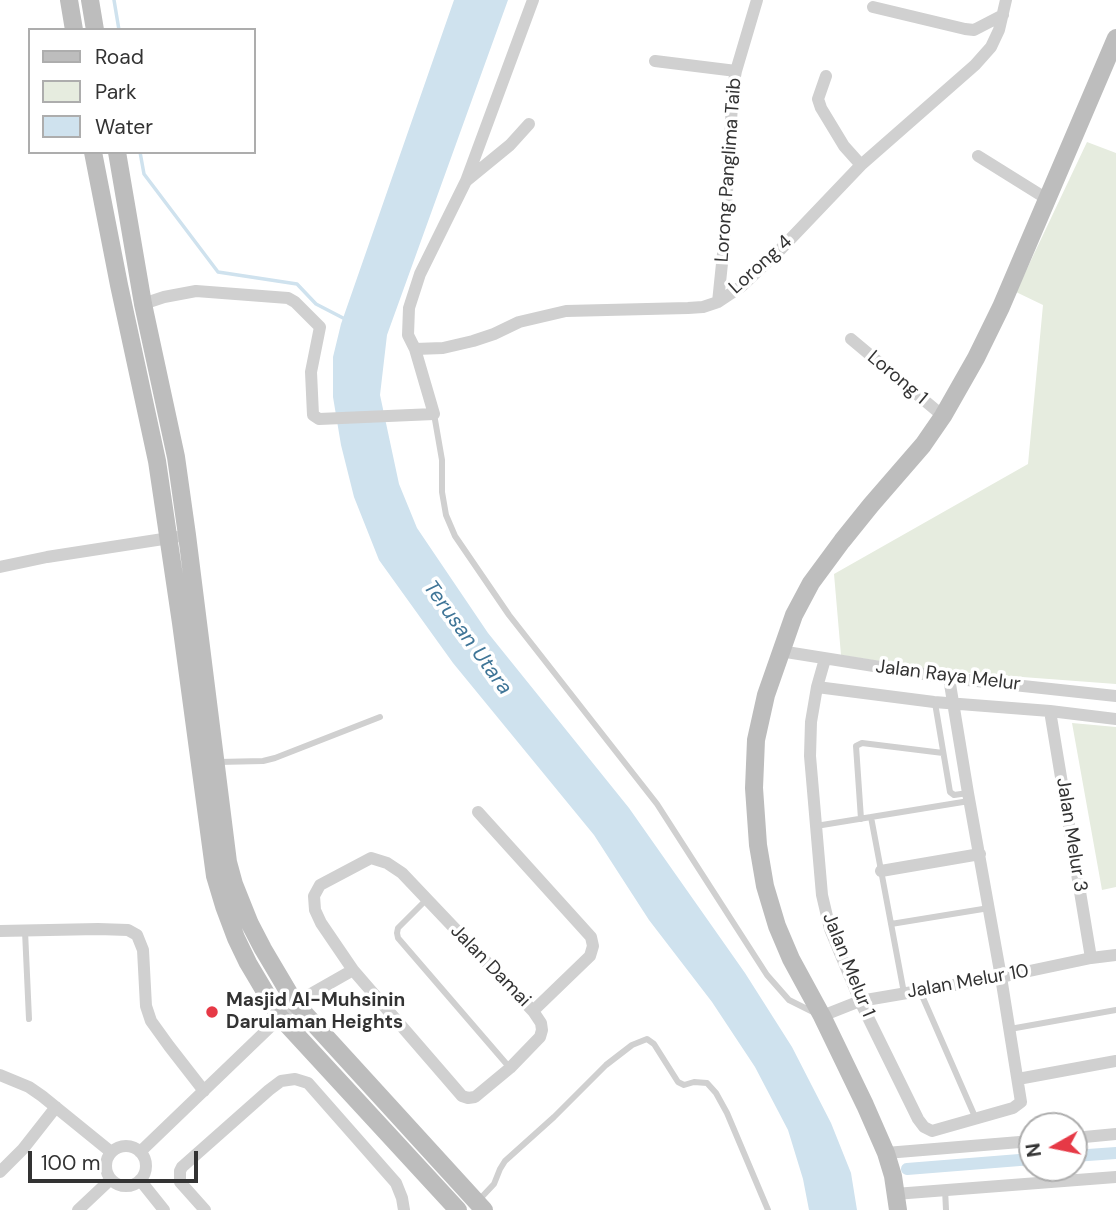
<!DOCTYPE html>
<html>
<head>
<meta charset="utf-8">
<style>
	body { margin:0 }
	#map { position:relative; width:1116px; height:1210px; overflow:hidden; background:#fff; font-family:"DM Sans",sans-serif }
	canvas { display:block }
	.legend { position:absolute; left:28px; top:28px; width:228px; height:126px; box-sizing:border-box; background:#fff; border:2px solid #adadad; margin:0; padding:9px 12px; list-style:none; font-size:21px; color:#333 }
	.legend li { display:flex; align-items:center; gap:14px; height:35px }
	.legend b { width:35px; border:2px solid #adadad }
	.north { position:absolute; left:1018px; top:1112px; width:70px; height:70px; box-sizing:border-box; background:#fff; border:2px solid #adadad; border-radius:50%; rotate:261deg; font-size:19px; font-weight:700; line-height:28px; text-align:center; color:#333 }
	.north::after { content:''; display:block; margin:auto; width:24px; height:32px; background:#e63946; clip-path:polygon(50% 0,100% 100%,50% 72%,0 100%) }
	.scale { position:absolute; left:28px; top:1151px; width:170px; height:32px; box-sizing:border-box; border:4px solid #333; border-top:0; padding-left:9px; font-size:21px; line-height:24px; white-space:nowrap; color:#333; -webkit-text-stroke:5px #fff; paint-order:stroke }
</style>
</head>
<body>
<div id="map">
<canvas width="1116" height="1210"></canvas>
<ul class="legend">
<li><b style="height:9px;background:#bdbdbd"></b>Road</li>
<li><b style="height:19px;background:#e6ecdf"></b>Park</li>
<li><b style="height:19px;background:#cfe2ee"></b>Water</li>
</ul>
<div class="north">N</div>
<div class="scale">100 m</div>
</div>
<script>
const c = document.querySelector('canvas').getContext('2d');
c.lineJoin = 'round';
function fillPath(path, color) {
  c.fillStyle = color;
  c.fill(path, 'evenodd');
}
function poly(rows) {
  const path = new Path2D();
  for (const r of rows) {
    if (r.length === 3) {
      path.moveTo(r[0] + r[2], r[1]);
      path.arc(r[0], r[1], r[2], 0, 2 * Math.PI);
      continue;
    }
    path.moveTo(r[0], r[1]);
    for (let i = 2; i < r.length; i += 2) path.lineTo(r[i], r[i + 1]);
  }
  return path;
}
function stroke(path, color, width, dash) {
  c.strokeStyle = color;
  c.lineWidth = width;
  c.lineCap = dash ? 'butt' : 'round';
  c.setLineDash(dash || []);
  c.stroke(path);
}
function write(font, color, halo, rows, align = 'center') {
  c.font = font + ' "DM Sans",sans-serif';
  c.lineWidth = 7;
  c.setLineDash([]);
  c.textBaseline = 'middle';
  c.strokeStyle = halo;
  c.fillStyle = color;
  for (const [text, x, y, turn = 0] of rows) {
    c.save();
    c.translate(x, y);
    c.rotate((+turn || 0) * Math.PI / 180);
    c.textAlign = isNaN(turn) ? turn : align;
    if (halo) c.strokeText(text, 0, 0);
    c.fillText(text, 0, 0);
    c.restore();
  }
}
fillPath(poly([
	[1087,142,1116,153,1116,684,942,671,841,655,834,574,1028,464,1043,305,1016,292],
	[1072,723,1116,727,1116,887,1102,890]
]), '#e6ecdf');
fillPath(poly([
	[454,0,508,0,387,335,380,395,399,484,417,528,488,633,629,808,745,973,792,1047,831,1123,851,1173,857,1210,809,1210,803,1179,788,1130,755,1067,712,1002,649,920,594,835,453,663,379,560,354,497,341,445,333,397,333,357,341,324]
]), '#cfe2ee');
stroke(poly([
	[114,0,119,30],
	[140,152,144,174,218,272,297,284,316,304,345,319]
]), '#cfe2ee', 3.5);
stroke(poly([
	[1074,1156,1116,1153],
	[907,1169,1032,1159]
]), '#cfe2ee', 12);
stroke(poly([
	[434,414,442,460,442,492,446,515,455,536,509,615,657,804,767,975,789,1000,817,1014],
	[935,703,950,792,954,795,968,793],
	[218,762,263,761,275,758,380,717],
	[871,817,904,993],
	[861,819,856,746,862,743,943,753],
	[816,826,969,801],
	[426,900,398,928,397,933,398,938,510,1068],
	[891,924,989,908],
	[25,931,29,1019],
	[920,991,976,1119],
	[1010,1029,1116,1010],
	[945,1189,946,1210],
	[478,1201,494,1184,500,1169,505,1161,554,1117,606,1065,632,1045,647,1039,654,1044,678,1082,684,1085,694,1082,707,1083,716,1093,727,1113,768,1210]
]), '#d0d0d0', 6);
stroke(poly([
	[873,7,965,29,974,30,1003,15],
	[655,61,736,71],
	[826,76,818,99,821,108,844,146,861,165],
	[978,156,1047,199],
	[466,181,510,145,529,124],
	[718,302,724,244,733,87,736,71,757,0],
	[143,304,164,297,196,291,288,298,295,302,320,327,311,372,313,415,319,419,434,414,415,349,408,335,409,308,420,274,466,181,533,0],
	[851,339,943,416],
	[415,349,443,348,473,341,494,334,519,322,566,311,688,308,703,307,718,302,742,286,778,252,861,165,975,65,991,47,999,30,1006,0],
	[0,567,47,557,176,537],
	[780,651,949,678,1116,696],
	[825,659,817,687,811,722,810,756,822,895,830,929,860,1001,918,1119,924,1127,932,1131,1013,1108,1021,1102,1001,977,968,793,949,678],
	[817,687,934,702,1050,711,1116,719],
	[1050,711,1091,958],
	[478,812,591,937,593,946,590,956,533,1011],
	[371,858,387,863,402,873,533,1011,541,1023,542,1030,540,1037,510,1068,475,1097,468,1098,462,1096,353,970,321,923,315,910,314,896,320,885,371,858],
	[881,871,980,854],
	[0,931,98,929,128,930,137,935,143,950,146,1006,151,1021,169,1046,204,1091],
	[822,1016,860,1001,1001,977,1091,958,1116,955],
	[0,1075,29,1087,42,1096,111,1152],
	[1018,1079,1116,1061],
	[1074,1138,1116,1134],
	[126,1166,20],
	[140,1152,295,1003,353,970],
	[886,1153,1032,1141],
	[0,1172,23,1149,56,1107],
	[140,1180,164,1210],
	[895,1194,1116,1177],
	[78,1210,111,1179],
	[205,1210,180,1182,180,1171,182,1167,269,1090,281,1081,295,1079,308,1083,396,1183,402,1198,404,1210]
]), '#d0d0d0', 12);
stroke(poly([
	[69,0,74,30],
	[90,0,95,30],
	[93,152,119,285,157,461,181,623,215,876,224,906,236,938,248,963,280,1017,458,1210],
	[117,152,143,304,176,457,187,535,228,862,234,884,250,924,263,949,295,1003,484,1210],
	[898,1210,893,1176,886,1153,865,1105,822,1016,791,959,777,926,765,886,758,845,754,788,756,740,766,695,794,615,811,583,842,541,871,505,923,445,943,416,976,358,1001,307,1116,38]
]), '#bdbdbd', 18);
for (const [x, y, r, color] of [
	[212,1012,7,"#e63946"]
]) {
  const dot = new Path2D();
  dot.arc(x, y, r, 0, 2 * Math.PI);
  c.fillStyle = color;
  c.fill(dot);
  stroke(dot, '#fff', 2.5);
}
write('19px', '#333', '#fff', [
	["Lorong Panglima Taib",729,170,-86],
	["Lorong 4",761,265,-42],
	["Lorong 1",897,378,40],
	["Jalan Raya Melur",948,676,7],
	["Jalan Melur 3",1071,835,81],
	["Jalan Melur 1",848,965,68],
	["Jalan Damai",490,966,46],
	["Jalan Melur 10",968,982,-10]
]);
write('bold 19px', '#333', '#fff', [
	["Masjid Al-Muhsinin",226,1001],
	["Darulaman Heights",226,1023]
], 'left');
write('italic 21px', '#3f7597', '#fff', [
	["Terusan Utara",467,638,54]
]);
</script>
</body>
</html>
